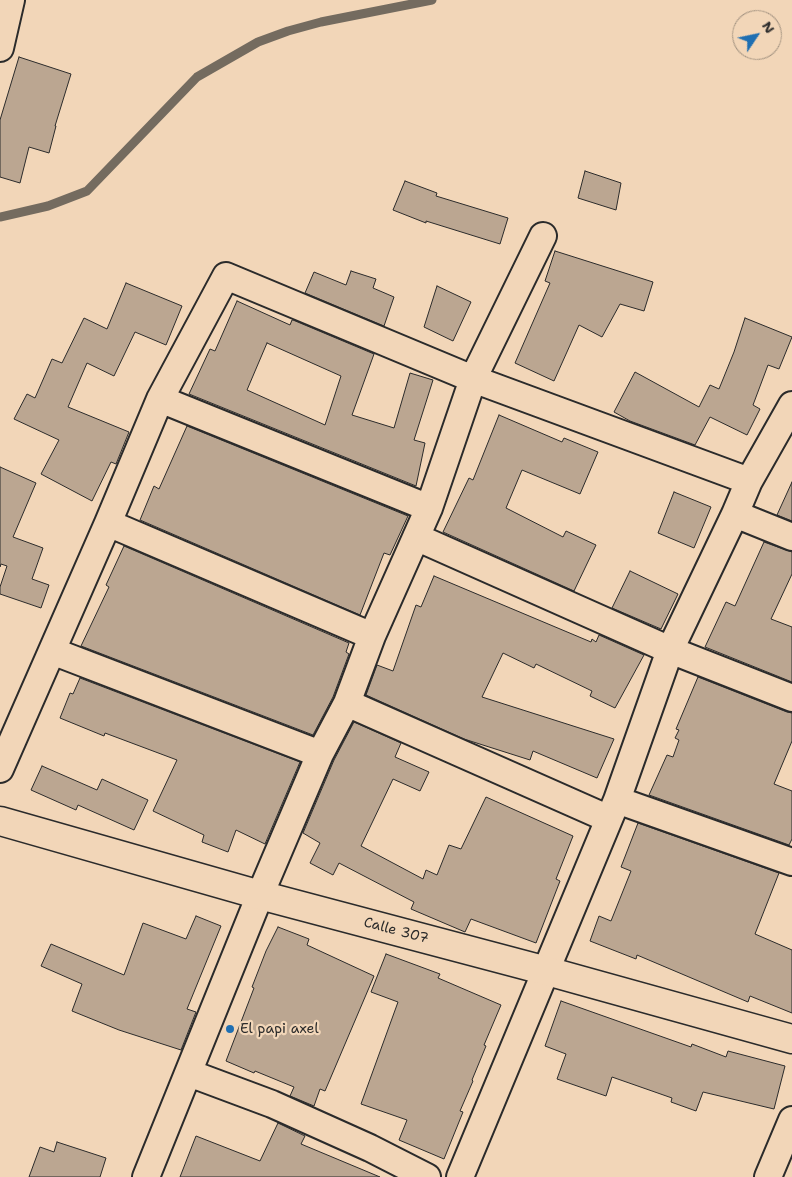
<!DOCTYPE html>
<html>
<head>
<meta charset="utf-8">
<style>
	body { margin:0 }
	#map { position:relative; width:792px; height:1177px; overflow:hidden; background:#f2d6b8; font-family:"Shantell Sans",sans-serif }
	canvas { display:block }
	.north { position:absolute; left:732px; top:10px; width:50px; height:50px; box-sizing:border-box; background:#f2d6b8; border:1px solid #a29280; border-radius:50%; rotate:56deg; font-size:14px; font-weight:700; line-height:20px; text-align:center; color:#2b2b2b }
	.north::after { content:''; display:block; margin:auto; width:18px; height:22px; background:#1f6fb2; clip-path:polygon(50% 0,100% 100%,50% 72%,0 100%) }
</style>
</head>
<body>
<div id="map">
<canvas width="792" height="1177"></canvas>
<div class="north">N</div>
</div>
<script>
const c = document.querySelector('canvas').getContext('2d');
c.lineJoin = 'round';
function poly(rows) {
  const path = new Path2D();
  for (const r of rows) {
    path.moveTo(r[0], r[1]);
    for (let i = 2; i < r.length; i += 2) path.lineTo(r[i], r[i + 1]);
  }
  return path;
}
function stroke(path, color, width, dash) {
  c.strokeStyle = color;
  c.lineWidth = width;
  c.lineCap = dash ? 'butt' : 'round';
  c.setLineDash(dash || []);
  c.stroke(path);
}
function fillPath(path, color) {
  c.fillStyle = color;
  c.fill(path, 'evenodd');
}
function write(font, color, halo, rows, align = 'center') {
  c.font = font + ' "Shantell Sans",sans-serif';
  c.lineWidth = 4.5;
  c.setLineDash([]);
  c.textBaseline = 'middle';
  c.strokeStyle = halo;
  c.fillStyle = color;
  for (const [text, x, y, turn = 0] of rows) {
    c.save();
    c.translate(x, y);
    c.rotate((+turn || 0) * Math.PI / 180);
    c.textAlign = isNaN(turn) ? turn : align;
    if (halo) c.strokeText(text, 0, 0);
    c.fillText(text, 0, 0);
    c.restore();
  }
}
stroke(poly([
	[0,217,48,206,87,191,197,77,258,42,288,31,321,22,432,0]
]), '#746b5f', 9);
const building = poly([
	[19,57,71,74,55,126,56,126,49,153,29,147,20,183,0,177,0,120,19,57],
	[585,171,621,183,616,210,578,198,585,171],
	[405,181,437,193,436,196,508,218,500,244,426,221,426,223,393,210,405,181],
	[555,251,653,282,644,311,620,304,602,337,579,325,554,381,515,363,550,283,545,281,555,251],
	[351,271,376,279,373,288,394,297,384,326,305,293,314,272,346,285,351,271],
	[126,283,182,306,166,345,135,332,114,376,87,363,68,407,129,432,116,464,111,462,92,501,41,474,59,440,14,419,27,394,35,398,52,359,62,363,84,318,107,329,126,283],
	[437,286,471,302,453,341,424,327,437,286],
	[237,301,290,325,292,320,293,320,374,354,352,415,394,428,410,373,433,380,414,440,425,443,416,486,189,394,210,349,215,351,237,301],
	[267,343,341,376,325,425,247,390,267,343],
	[745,318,792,337,779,369,768,365,753,405,760,409,747,435,710,417,695,445,630,421,614,412,635,372,699,407,710,385,719,389,734,352,745,318],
	[499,415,562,442,564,438,598,452,580,494,522,470,506,508,563,537,566,531,596,545,574,591,443,532,469,478,473,480,499,415],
	[187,426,408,516,390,555,384,553,360,615,140,520,154,486,159,489,187,426],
	[0,467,36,483,13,537,43,548,32,579,49,585,41,608,0,594,0,587,7,566,1,564,0,567,0,467],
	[792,482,792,521,777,515,792,482],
	[674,492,711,507,694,548,658,533,674,492],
	[764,542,792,552,792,574,771,619,792,627,792,682,705,647,726,602,735,606,764,542],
	[124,546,349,643,346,652,349,654,333,697,313,735,81,646,109,587,106,585,124,546],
	[630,571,678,594,661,629,612,608,630,571],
	[434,576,591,642,592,639,596,642,599,635,644,655,615,708,590,696,592,691,536,664,534,668,503,653,482,697,614,739,597,778,533,751,530,760,464,739,366,695,377,665,393,671,416,605,421,607,434,576],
	[698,677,787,712,792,713,792,741,774,784,792,791,792,839,789,845,649,795,667,755,673,757,679,740,675,738,679,730,676,729,698,677],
	[80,678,300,762,265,844,236,830,228,852,202,842,204,835,153,811,177,760,105,733,104,736,60,718,70,693,73,694,80,678],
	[354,722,401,743,395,757,429,772,420,791,393,779,361,846,423,879,426,870,437,875,449,845,461,849,486,797,573,836,556,879,560,881,536,943,471,919,465,932,411,909,414,902,339,863,333,875,310,863,320,843,303,833,334,760,354,722],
	[42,766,97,790,102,779,148,800,134,830,78,805,76,810,31,790,42,766],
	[638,823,779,873,755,934,792,950,792,1013,750,996,748,1002,637,955,636,959,590,941,599,916,611,921,631,871,621,867,638,823],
	[196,916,221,926,187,1009,196,1012,181,1050,119,1030,72,1011,82,984,41,966,51,944,124,975,143,923,186,939,196,916],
	[278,927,309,939,307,945,374,976,325,1091,320,1089,314,1106,290,1096,294,1087,255,1071,254,1073,226,1061,254,988,252,987,266,951,278,927],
	[386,954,440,974,438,978,501,1005,484,1045,486,1046,472,1080,473,1081,460,1111,463,1112,444,1159,399,1140,407,1120,361,1104,398,1002,371,992,386,954],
	[561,1001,691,1047,692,1044,726,1057,728,1051,785,1066,774,1109,703,1092,696,1111,671,1102,672,1098,612,1077,606,1096,557,1079,566,1054,545,1046,561,1001],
	[278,1123,305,1136,301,1144,380,1177,180,1177,196,1136,260,1161,278,1123],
	[57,1142,106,1158,100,1177,29,1177,40,1147,54,1152,57,1142]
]);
fillPath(building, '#bba691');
stroke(building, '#2b2b2b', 1);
const minor = poly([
	[0,48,11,0],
	[160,399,429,508],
	[735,514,792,537],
	[108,523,372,636],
	[416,537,670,650,792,698],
	[52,651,320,754],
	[347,703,609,819],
	[0,769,108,523,160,399,226,276,473,379,749,481],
	[617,800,792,862],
	[189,1073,272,1104,370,1148,427,1177],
	[146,1177,260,895,320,754,347,703,372,636,429,508,473,379,543,236],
	[460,1177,617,800,670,650,735,514,749,481,792,405],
	[768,1177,792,1120]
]);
const tertiary = poly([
	[0,821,260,895,547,971,792,1039]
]);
stroke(minor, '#2b2b2b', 30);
stroke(tertiary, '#2b2b2b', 31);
stroke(minor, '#f2d6b8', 26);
stroke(tertiary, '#f2d6b8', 28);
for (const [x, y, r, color] of [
	[230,1029,5,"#1f6fb2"]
]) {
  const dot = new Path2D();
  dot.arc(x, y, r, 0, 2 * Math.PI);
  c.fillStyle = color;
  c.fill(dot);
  stroke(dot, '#f2d6b8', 2);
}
write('14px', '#2b2b2b', '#f2d6b8', [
	["Calle 307",396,931,15]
]);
write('14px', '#2b2b2b', '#f2d6b8', [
	["El papi axel",240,1029]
], 'left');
</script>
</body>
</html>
